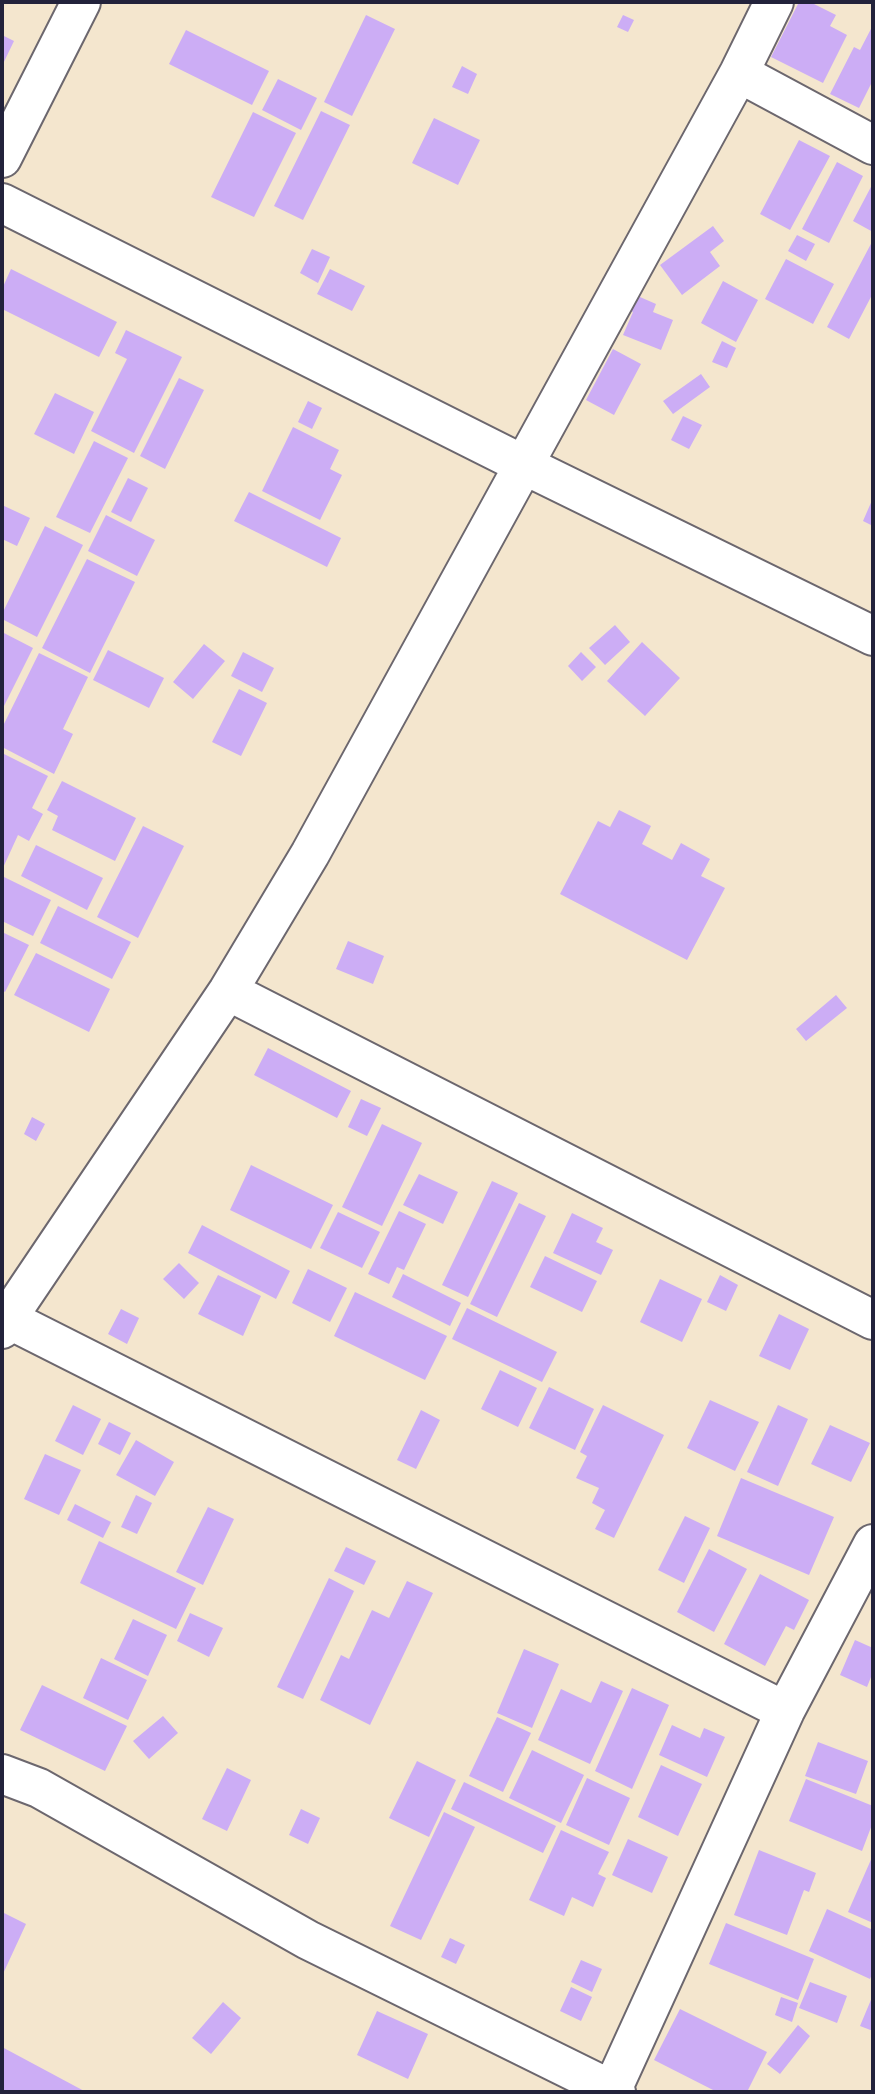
<!DOCTYPE html>
<html>
<head>
<meta charset="utf-8">
<style>
	body { margin:0 }
	#map { position:relative; width:875px; height:2094px; overflow:hidden; background:#f4e6ce; font-family:Caveat,sans-serif }
	canvas { display:block }
	.frame { position:absolute; inset:0; border:4px solid #22223b; pointer-events:none }
</style>
</head>
<body>
<div id="map">
<canvas width="875" height="2094"></canvas>
<div class="frame"></div>
</div>
<script>
const c = document.querySelector('canvas').getContext('2d');
c.lineJoin = 'round';
function fillPath(path, color) {
  c.fillStyle = color;
  c.fill(path, 'evenodd');
}
function poly(rows) {
  const path = new Path2D();
  for (const r of rows) {
    path.moveTo(r[0], r[1]);
    for (let i = 2; i < r.length; i += 2) path.lineTo(r[i], r[i + 1]);
  }
  return path;
}
function stroke(path, color, width, dash) {
  c.strokeStyle = color;
  c.lineWidth = width;
  c.lineCap = dash ? 'butt' : 'round';
  c.setLineDash(dash || []);
  c.stroke(path);
}
fillPath(poly([
	[799,2,810,2,836,15,830,26,847,35,823,83,771,57],
	[366,15,395,29,352,116,324,102],
	[623,15,634,20,628,32,617,27],
	[873,25,873,80,859,108,830,94,854,47,860,50],
	[186,30,269,71,252,105,169,64],
	[2,35,14,41,2,66],
	[462,66,477,74,468,94,452,87],
	[278,79,317,98,301,130,262,110],
	[321,111,350,125,303,220,274,206],
	[253,112,296,133,254,217,211,197],
	[434,118,480,140,458,185,412,163],
	[799,140,830,156,790,230,760,214],
	[837,162,863,176,829,243,802,229],
	[873,183,873,232,853,221],
	[713,226,724,241,710,252,720,266,682,295,660,265],
	[797,235,815,244,806,261,788,251],
	[873,240,873,293,849,339,827,327],
	[312,249,330,257,318,283,300,273],
	[786,259,834,284,813,324,765,299],
	[11,269,117,322,99,357,2,309,2,289],
	[330,269,365,286,352,311,317,294],
	[723,281,758,300,736,342,701,323],
	[634,288,642,291,640,297,656,304,653,312,673,320,661,350,623,335,633,312,626,309],
	[126,330,182,357,134,453,91,431,127,359,115,353],
	[722,341,736,348,727,368,712,362],
	[613,349,641,364,614,415,586,400],
	[701,374,710,387,673,414,663,401],
	[179,378,204,390,165,469,140,456],
	[55,393,94,412,74,454,34,434],
	[308,401,322,408,312,429,298,422],
	[683,416,702,425,689,449,671,440],
	[293,427,339,450,330,469,342,475,320,520,262,491],
	[94,441,128,458,90,533,56,517],
	[128,478,148,488,131,522,111,512],
	[249,492,341,538,327,567,234,521],
	[873,498,873,526,863,521],
	[2,505,30,518,17,546,2,539],
	[106,515,155,540,137,576,88,551],
	[45,526,83,545,37,637,2,619,2,614],
	[87,559,135,582,90,673,42,648],
	[615,625,630,642,605,665,589,648],
	[2,632,33,648,2,710],
	[642,642,680,678,645,716,607,681],
	[204,644,225,661,193,699,173,682],
	[108,650,164,678,149,708,93,680],
	[243,652,274,668,262,692,231,676],
	[581,652,596,667,582,681,568,666],
	[39,653,88,677,63,729,73,734,54,774,2,747,2,728],
	[239,689,267,703,241,756,212,742],
	[2,753,48,776,32,808,43,814,29,841,18,835,2,870],
	[62,781,136,818,115,861,52,830,58,816,47,810],
	[619,810,651,826,642,844,672,860,681,843,710,859,701,876,725,888,687,960,560,894,598,821,610,827],
	[143,826,184,846,138,938,97,917],
	[36,845,103,878,87,910,21,876],
	[4,877,51,900,33,936,2,921,2,882],
	[58,906,131,942,112,979,40,943],
	[2,932,29,945,5,992,2,990],
	[348,941,384,956,373,984,336,969],
	[36,953,110,989,89,1032,14,995],
	[836,995,847,1008,806,1041,796,1029],
	[268,1048,351,1091,337,1118,254,1075],
	[361,1099,381,1108,367,1136,348,1127],
	[32,1117,45,1124,36,1141,24,1134],
	[382,1124,422,1143,382,1226,342,1207],
	[251,1165,333,1205,311,1249,230,1210],
	[419,1174,458,1192,443,1224,403,1205],
	[492,1181,518,1193,468,1297,442,1285],
	[519,1203,546,1216,497,1317,470,1304],
	[399,1211,426,1224,404,1270,397,1267,389,1284,368,1274],
	[338,1212,380,1232,362,1268,320,1248],
	[572,1213,603,1228,596,1242,613,1250,601,1275,553,1253],
	[202,1225,290,1271,276,1299,188,1253],
	[545,1256,597,1281,582,1312,530,1287],
	[179,1263,199,1283,184,1299,163,1279],
	[308,1269,347,1288,330,1322,292,1303],
	[403,1274,461,1303,450,1326,392,1297],
	[218,1275,261,1296,243,1336,198,1314],
	[720,1275,738,1285,726,1311,707,1302],
	[660,1279,702,1299,682,1342,640,1322],
	[355,1292,447,1336,425,1380,334,1336],
	[467,1308,557,1352,542,1382,452,1339],
	[121,1309,139,1318,127,1344,108,1334],
	[779,1314,809,1329,790,1370,759,1356],
	[500,1370,537,1388,518,1427,481,1409],
	[549,1387,594,1409,575,1450,529,1428],
	[710,1400,759,1422,735,1471,687,1448],
	[73,1405,101,1419,83,1455,55,1441],
	[603,1405,664,1435,614,1538,595,1529,605,1510,592,1503,599,1488,576,1478,587,1456,580,1452],
	[778,1405,808,1419,778,1486,747,1472],
	[421,1410,440,1420,416,1469,397,1460],
	[109,1422,131,1433,120,1455,98,1444],
	[830,1425,870,1443,851,1482,811,1464],
	[136,1440,174,1462,155,1496,116,1475],
	[45,1454,81,1470,59,1515,24,1499],
	[741,1478,834,1517,809,1575,717,1536],
	[136,1495,152,1503,137,1534,121,1527],
	[75,1504,111,1522,103,1538,67,1520],
	[208,1507,234,1519,203,1585,176,1572],
	[685,1516,710,1528,684,1583,658,1570],
	[99,1541,196,1588,176,1629,80,1583],
	[346,1547,376,1561,364,1585,334,1571],
	[709,1549,747,1569,714,1632,677,1612],
	[760,1574,809,1600,794,1630,786,1626,765,1666,724,1644],
	[329,1578,354,1591,303,1699,277,1687],
	[407,1581,433,1593,370,1725,320,1700,341,1655,349,1659,372,1610,389,1618],
	[190,1613,223,1628,209,1657,177,1641],
	[133,1619,167,1635,148,1676,114,1659],
	[855,1640,873,1648,873,1672,867,1687,840,1675],
	[524,1649,559,1664,532,1728,497,1713],
	[101,1658,147,1680,128,1720,83,1698],
	[601,1681,623,1691,590,1764,538,1740,561,1689,591,1703],
	[42,1685,127,1726,105,1771,20,1730],
	[632,1688,669,1705,632,1789,595,1771],
	[163,1716,178,1733,149,1759,133,1741],
	[497,1717,531,1733,503,1792,469,1776],
	[672,1725,700,1738,704,1728,725,1737,707,1777,659,1755],
	[818,1742,868,1761,856,1794,805,1776],
	[532,1750,584,1775,561,1823,509,1798],
	[417,1761,456,1780,429,1837,389,1818],
	[661,1765,702,1784,678,1836,638,1817],
	[227,1768,251,1780,227,1831,202,1819],
	[587,1778,630,1798,609,1845,566,1825],
	[806,1779,873,1806,873,1822,862,1851,789,1821],
	[464,1782,556,1826,543,1853,451,1809],
	[301,1809,320,1818,308,1844,289,1835],
	[444,1812,475,1827,421,1940,390,1926],
	[561,1830,609,1852,598,1874,606,1878,593,1907,572,1897,564,1916,529,1900],
	[628,1839,668,1857,652,1893,612,1875],
	[759,1850,816,1873,809,1892,804,1890,787,1935,734,1915],
	[873,1855,873,1923,848,1912],
	[827,1909,873,1930,873,1972,870,1979,809,1951],
	[2,1912,26,1924,2,1976],
	[726,1923,814,1959,798,2000,709,1964],
	[450,1938,465,1945,456,1964,441,1957],
	[581,1960,602,1969,592,1992,571,1982],
	[810,1982,847,1996,837,2023,799,2008],
	[571,1987,592,1997,581,2021,560,2011],
	[873,1995,873,2031,860,2026],
	[781,1997,798,2003,792,2022,775,2015],
	[223,2002,241,2018,211,2054,192,2038],
	[680,2009,767,2052,747,2092,717,2092,654,2060],
	[377,2011,428,2034,408,2079,357,2055],
	[798,2025,810,2036,780,2074,767,2064],
	[2,2047,86,2092,2,2092]
]), '#ccadf5');
const minor = poly([
	[739,73,873,145],
	[2,158,81,2],
	[2,203,524,465,873,636],
	[228,991,873,1320],
	[2,1316,785,1711],
	[2,1329,7,1319,228,991,310,854,739,73,774,2],
	[2,1774,39,1788,308,1940,616,2092],
	[611,2092,785,1711,873,1544]
]);
stroke(minor, '#6c676e', 42);
stroke(minor, '#fff', 38);
</script>
</body>
</html>
